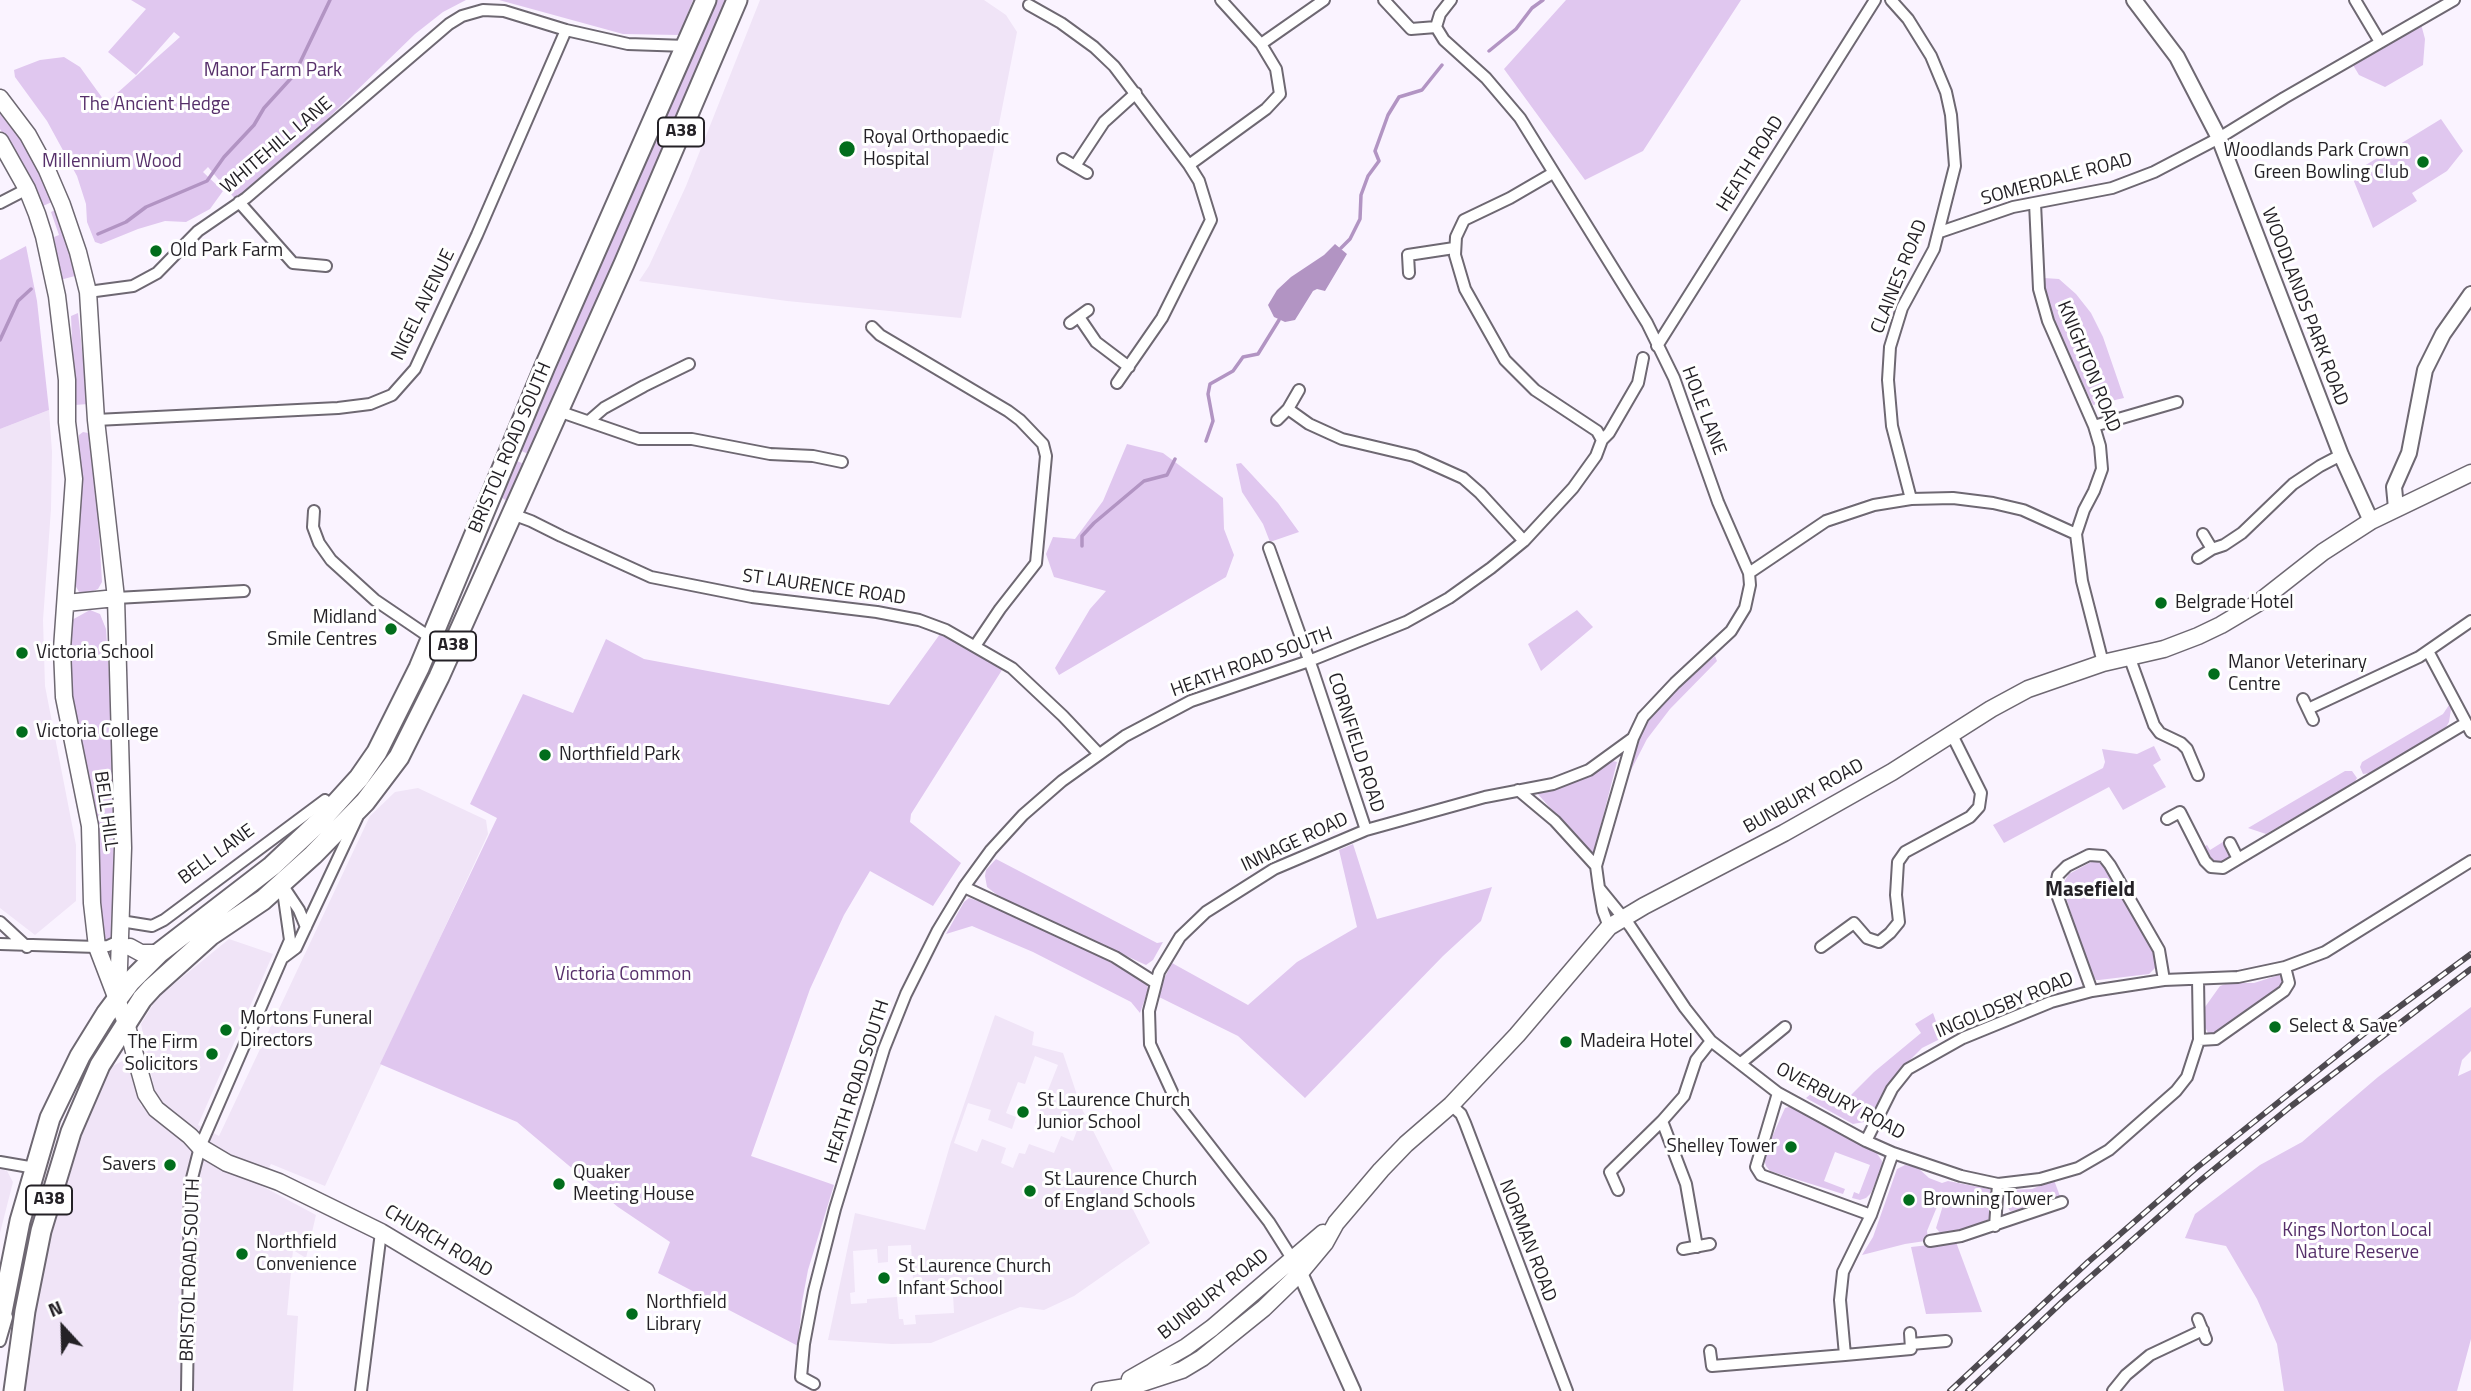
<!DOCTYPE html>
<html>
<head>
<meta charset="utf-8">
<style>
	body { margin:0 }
	#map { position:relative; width:2471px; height:1391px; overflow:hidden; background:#faf3ff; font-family:"Titillium Web",sans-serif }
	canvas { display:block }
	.north { position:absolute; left:28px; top:1293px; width:70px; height:70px; -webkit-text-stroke:5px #fff; paint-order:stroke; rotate:338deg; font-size:19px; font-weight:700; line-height:28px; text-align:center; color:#242126 }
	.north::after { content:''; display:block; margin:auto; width:24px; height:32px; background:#242126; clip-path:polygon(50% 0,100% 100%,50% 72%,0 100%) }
</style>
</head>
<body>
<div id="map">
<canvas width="2471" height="1391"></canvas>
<div class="north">N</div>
</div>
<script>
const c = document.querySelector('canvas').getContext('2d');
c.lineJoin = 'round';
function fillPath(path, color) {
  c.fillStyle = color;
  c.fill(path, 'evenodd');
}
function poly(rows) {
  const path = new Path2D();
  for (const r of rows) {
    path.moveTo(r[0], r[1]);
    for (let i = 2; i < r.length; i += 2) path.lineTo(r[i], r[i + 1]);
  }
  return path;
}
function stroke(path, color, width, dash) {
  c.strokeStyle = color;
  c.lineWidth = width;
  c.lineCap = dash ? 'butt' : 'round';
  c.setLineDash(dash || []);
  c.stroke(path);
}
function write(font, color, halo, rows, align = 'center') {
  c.font = font + ' "Titillium Web",sans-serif';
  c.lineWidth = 6;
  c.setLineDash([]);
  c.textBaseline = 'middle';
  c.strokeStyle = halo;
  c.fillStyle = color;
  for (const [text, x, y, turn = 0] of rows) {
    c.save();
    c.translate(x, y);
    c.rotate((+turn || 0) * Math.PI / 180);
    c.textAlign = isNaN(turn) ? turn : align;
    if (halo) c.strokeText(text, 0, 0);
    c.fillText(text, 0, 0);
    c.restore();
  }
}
fillPath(poly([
	[760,0,984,0,1006,15,1017,32,961,318,787,301,639,281,649,266,686,186],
	[49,410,52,452,51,509,43,620,45,686,76,845,76,901,35,935,0,908,0,429],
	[418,788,486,820,488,834,325,1186,271,1164,260,1185,316,1215,306,1258,293,1250,287,1315,298,1316,293,1391,20,1391,38,1282,67,1179,82,1131,111,1067,126,1059,141,1106,161,1104,154,1088,141,1024,157,998,229,939,273,954,198,1125,219,1136,370,816,395,792],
	[995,1015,1034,1032,1032,1045,1063,1053,1081,1107,1150,1243,1074,1296,1044,1310,1020,1307,931,1343,892,1344,828,1340,855,1213,925,1230,951,1142],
	[1035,1056,1058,1065,1035,1123,1049,1128,1054,1116,1079,1125,1073,1141,1061,1136,1054,1153,1029,1144,1025,1154,1019,1153,1013,1168,1001,1163,1006,1148,982,1139,977,1152,954,1143,968,1103,991,1110,988,1120,1012,1129,1016,1117,1006,1113,1018,1082,1025,1084],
	[911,1245,914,1296,953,1294,954,1313,915,1315,916,1324,904,1325,903,1319,899,1319,897,1297,867,1299,867,1303,851,1304,850,1293,855,1292,853,1251,877,1249,878,1263,888,1262,888,1246],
	[0,1169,7,1171,13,1182,0,1233]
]), '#f0e4f7');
fillPath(poly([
	[131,0,466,0,443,12,415,34,246,198,236,200,208,167,203,172,223,191,210,209,186,222,165,221,138,229,101,244,95,242,87,222,86,204,77,176,47,121,15,77,14,70,40,60,64,57,80,67,106,103,180,37,174,32,136,75,108,52,146,9],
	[499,0,693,0,679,35,623,34],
	[715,0,731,0,531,452,526,453,519,450,518,441],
	[1566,0,1741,0,1643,151,1585,180,1504,69],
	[2421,24,2425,39,2423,65,2385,87,2359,75,2353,65],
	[0,111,13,125,54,201,43,206,28,176,0,129],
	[2441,119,2463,151,2447,171,2412,193,2417,201,2373,228,2351,174],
	[55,210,57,211,63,228,75,276,60,280,54,237,59,235,51,212],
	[26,246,37,301,49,410,0,429,0,260],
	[2044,278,2059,279,2076,294,2091,313,2103,337,2124,398,2093,405,2053,322,2045,296],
	[78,313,88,404,75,405,71,316],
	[83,432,93,434,102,582,98,589,88,593,79,592,74,583,79,493,79,435],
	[1127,444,1163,453,1223,498,1224,529,1234,555,1226,577,1059,675,1055,668,1090,609,1106,591,1054,577,1046,554,1053,537,1075,539,1103,501],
	[512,459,529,466,512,505,497,494],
	[1241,463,1278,503,1299,532,1270,542,1263,524,1242,492,1236,464],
	[90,610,100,614,106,629,111,706,115,934,110,939,104,940,101,937,70,698,70,621],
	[1577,610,1593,627,1541,671,1528,644],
	[940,634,981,653,1002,670,911,814,910,822,961,863,933,906,870,871,844,915,810,989,751,1156,834,1185,808,1270,802,1302,798,1346,658,1273,670,1242,618,1207,517,1122,380,1064,497,818,470,804,523,694,573,713,606,639,644,659,889,705],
	[1715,656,1717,661,1670,709,1647,739,1629,774,1627,771,1638,733,1667,698],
	[2449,705,2451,709,2449,722,2445,729,2371,773,2363,774,2360,767,2362,762,2443,714],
	[2154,746,2161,760,2153,765,2166,787,2123,810,2109,787,2004,843,1993,825,2103,768,2105,762,2102,749,2137,754],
	[1613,761,1617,762,1593,856,1536,792,1572,783],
	[2345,771,2352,771,2357,778,2354,783,2266,834,2248,828],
	[2226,840,2230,854,2230,857,2222,862,2211,862,2201,848,2207,845,2210,850],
	[1353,844,1377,919,1492,887,1481,921,1443,956,1305,1098,1238,1036,1159,997,1162,983,1172,963,1248,1005,1297,962,1357,927,1339,850],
	[996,859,1157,943,1163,942,1153,960,1146,965,1001,898,987,887,985,876,986,870],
	[2093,861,2105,864,2156,950,2158,965,2149,974,2099,980,2096,980,2090,972,2062,885,2069,874],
	[969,898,1003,909,1102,957,1147,982,1148,990,1140,1013,1131,1002,1033,952,972,926,946,934,964,902],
	[2279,975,2285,979,2282,988,2216,1035,2209,1035,2205,1027,2205,1007,2220,986,2228,983,2254,983],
	[2471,1007,2471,1051,2462,1060,2458,1076,2471,1070,2471,1339,2457,1391,2284,1391,2277,1344,2257,1299,2226,1246,2185,1238,2195,1214,2260,1165,2302,1142,2378,1077],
	[1933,1013,1942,1038,1922,1048,1904,1066,1883,1094,1869,1119,1864,1122,1853,1124,1806,1098,1825,1082,1843,1103,1874,1072,1921,1033,1915,1024],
	[1792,1106,1876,1152,1882,1161,1882,1167,1871,1193,1866,1198,1860,1200,1852,1198,1854,1192,1859,1194,1870,1165,1835,1152,1824,1181,1845,1189,1843,1194,1770,1171,1766,1166,1764,1159,1765,1153,1785,1108],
	[1905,1165,1917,1167,1929,1178,1942,1183,1948,1181,1989,1189,1993,1194,1991,1218,1966,1230,1941,1234,1936,1228,1945,1199,1941,1197,1927,1231,1928,1239,1925,1241,1905,1244,1862,1255,1873,1237,1897,1169],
	[2054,1180,2061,1199,2020,1213,2019,1210,2010,1211,2007,1206,2009,1190,2032,1189],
	[1956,1242,1982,1312,1926,1314,1911,1247]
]), '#e0c7ef');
fillPath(poly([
	[1335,244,1347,254,1325,291,1317,289,1313,291,1295,320,1285,322,1274,317,1268,305,1277,290,1291,277,1324,255]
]), '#b294c3');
stroke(poly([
	[1489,51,1516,29,1532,8,1543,0],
	[98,234,126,222,146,207,207,181,224,157,254,125,264,108,294,75,330,0],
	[1341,248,1350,239,1360,219,1361,195,1368,176,1379,161,1375,151,1388,115,1399,97,1422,90,1442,65],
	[0,340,18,301,31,289],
	[1206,441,1213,421,1208,394,1210,384,1233,371,1243,357,1258,354,1279,320],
	[1082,546,1082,536,1094,523,1144,481,1167,475,1175,459]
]), '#b294c3', 3.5);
const minor = poly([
	[1221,0,1261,44],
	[1384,0,1411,29,1436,27],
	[1891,0,1908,19,1931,56,1946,92,1951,115,1955,166,1934,249,1902,308,1890,347,1888,380,1892,426,1911,499],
	[2355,0,2380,42],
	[1029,5,1061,23,1094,47,1114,66,1189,165],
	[1436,27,1444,40,1486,78,1520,118,1647,323,1674,378,1718,502,1749,573,1750,585,1745,608,1731,631,1675,683,1643,717,1633,738,1596,866,1599,888],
	[1436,27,1440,14,1451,0],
	[1063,159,1075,166,1104,122,1136,93],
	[1075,166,1087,173],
	[1553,173,1510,198,1464,220,1456,237,1455,255,1465,289,1505,360,1535,390,1597,431,1602,440],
	[239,202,293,263,326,266],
	[0,203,27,189],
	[2035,203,2039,289,2048,321,2094,426,2100,446,2102,469,2094,491,2084,510,2076,534,2082,581,2103,663],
	[1940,232,2013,207,2112,188,2154,172,2219,138,2284,98,2454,0],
	[1409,273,1408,255,1454,248],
	[88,292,133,286,157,273,198,231,246,198,449,24,462,16,483,10,504,11,566,30,628,44,687,46],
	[1079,317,1096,342,1129,367],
	[1070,323,1088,310],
	[872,327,880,335,1008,411,1020,420,1043,444,1046,456,1036,563,1000,609,975,646],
	[1657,346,1875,0],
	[1117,383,1162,318,1211,220,1199,181,1189,165,1266,109,1280,94,1276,69,1261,44,1324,0],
	[1288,409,1309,424,1342,439,1414,456,1463,478,1480,493,1524,541],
	[558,411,639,439,692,439,770,454,813,456,842,462],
	[96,420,338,408,370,404,392,395,415,369,477,235,566,30],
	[1277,420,1288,409,1299,390],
	[589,421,604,408,644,386,689,364],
	[2094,426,2177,402],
	[314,511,313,527,319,543,331,560,375,600,431,638],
	[512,514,531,521,561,536,651,577,752,597,877,612,919,620,946,630,1012,668,1063,716,1099,754],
	[2203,534,2212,549,2224,545,2242,533,2293,484,2320,466,2341,455],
	[1269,548,1313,671,1366,830],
	[2198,558,2212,549],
	[1749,573,1826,521,1874,505,1911,499,1953,498,1993,503,2023,510,2076,534],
	[116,598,244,591],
	[2428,651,2471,732],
	[2129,656,2154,725,2160,733,2181,743,2187,749,2198,775],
	[2303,699,2313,720],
	[2308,709,2419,657,2471,621],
	[1518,790,1555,821,1596,866],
	[2167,819,2180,812,2205,861,2211,867,2223,868,2238,859,2230,843],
	[2238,859,2466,723],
	[964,887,1115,957,1156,983],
	[285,889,299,910,306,927],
	[0,922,27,947],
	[127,922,152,926,164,920,325,800],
	[1609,927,1603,911,1599,888,1630,926,1685,1008,1711,1041,1778,1093,1866,1141,1893,1153,1961,1176,1998,1184,2040,1179,2078,1168,2109,1150,2176,1091,2187,1077,2199,1040,2198,979],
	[0,944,97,947,108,946,121,940],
	[1821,947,1854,923,1867,938,1879,942,1890,933,1899,922,1896,895,1898,862,1905,852,1970,817,1979,807,1981,793,1951,733],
	[284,957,296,948,357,818],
	[2092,991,2055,889,2058,875,2067,866,2089,855,2103,856,2110,865,2159,950,2164,980],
	[2199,1040,2216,1039,2284,991,2289,983,2285,967],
	[1741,1063,1785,1027],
	[1778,1093,1756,1167,1761,1175,1871,1215],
	[1451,1105,1461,1114,1465,1123,1567,1391],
	[1662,1121,1686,1184,1697,1247],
	[1866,1141,1892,1089,1908,1069,1963,1038,2051,1002,2092,991,2164,980,2238,977,2285,967,2325,952,2471,861],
	[0,1162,35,1168],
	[1618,1190,1610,1172,1662,1121,1684,1096,1696,1060,1711,1041],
	[1995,1226,1998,1184],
	[1930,1241,1961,1236,2062,1202],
	[1683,1249,1710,1244],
	[1293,1260,1269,1222,1178,1105,1150,1044,1149,1011,1159,972,1180,937,1206,912,1274,869,1366,830,1485,797,1553,784,1589,770,1633,738],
	[2198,1319,2206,1339],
	[0,1341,7,1317],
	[1911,1344,1946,1341],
	[1710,1351,1712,1366,1845,1355,1911,1349,1910,1333],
	[1845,1355,1840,1300,1843,1272,1871,1215,1893,1153],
	[814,1384,801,1377,804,1344,814,1291,835,1209,884,1049,906,994,938,930,964,887,991,850,1023,815,1062,781,1125,736,1191,701,1309,661,1406,622,1449,598,1491,568,1524,541,1573,488,1596,456,1602,440,1609,433,1638,383,1643,358],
	[187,1391,190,1186,200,1147,290,940,282,884],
	[361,1391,381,1232],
	[2113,1391,2126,1375,2150,1355,2203,1330]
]);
const tertiary = poly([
	[2134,0,2177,57,2219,138,2341,455,2371,521],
	[2396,508,2394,487,2409,453,2425,370,2443,334,2471,294],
	[1300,1273,1353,1391]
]);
const secondary = poly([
	[0,98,28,135,47,170,62,205,78,252,88,292,96,420,116,598,123,848,118,997],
	[0,141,27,189,37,214,44,236,57,296,67,380,67,422,74,479,62,649,64,697,90,826,92,903,97,947,126,1023,146,1094,156,1109,190,1136,200,1147,227,1163,279,1182,381,1232,646,1391],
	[66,603,116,598],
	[130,947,141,953,159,953],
	[1130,1379,1186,1347,1212,1328,1323,1233],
	[1100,1391,1133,1386,1182,1370,1202,1358,1264,1308,1300,1273,1325,1243,1336,1223,1381,1170,1406,1144,1451,1105,1517,1035,1609,927,1644,906,1784,833,1892,772,1991,709,2028,689,2103,663,2164,649,2198,636,2221,625,2258,603,2323,552,2371,521,2471,473]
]);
const trunk = poly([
	[0,1322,20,1221,50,1118,80,1056,106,1014,130,982,159,953,272,866,320,821,359,778,377,752,419,668,545,366,706,0],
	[14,1391,25,1311,41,1231,71,1132,100,1065,142,999,152,988,211,935,263,900,313,855,365,802,399,757,439,677,624,264,737,0]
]);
stroke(minor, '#6e6872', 14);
stroke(tertiary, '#6e6872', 18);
stroke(secondary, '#6e6872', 19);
stroke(trunk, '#6e6872', 23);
stroke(minor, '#fff', 10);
stroke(tertiary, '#fff', 14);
stroke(secondary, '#fff', 16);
stroke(trunk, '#fff', 19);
const rail = poly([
	[1950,1391,2088,1262,2195,1169,2380,1021,2471,954],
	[1968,1391,2062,1302,2196,1184,2290,1107,2471,969]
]);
stroke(rail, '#4e4a50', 6);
stroke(rail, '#fff', 3.5, [10]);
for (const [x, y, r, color] of [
	[847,149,9,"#026d1c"],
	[2423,162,7,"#026d1c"],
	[156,251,7,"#026d1c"],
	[2161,603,7,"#026d1c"],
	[391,629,7,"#026d1c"],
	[22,653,7,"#026d1c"],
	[2214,674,7,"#026d1c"],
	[22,732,7,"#026d1c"],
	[545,755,7,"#026d1c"],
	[2275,1027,7,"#026d1c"],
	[226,1030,7,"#026d1c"],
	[1566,1042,7,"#026d1c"],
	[212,1054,7,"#026d1c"],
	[1023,1112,7,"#026d1c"],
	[1791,1147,7,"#026d1c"],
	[170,1165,7,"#026d1c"],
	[559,1184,7,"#026d1c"],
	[1030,1191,7,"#026d1c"],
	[1909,1200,7,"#026d1c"],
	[242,1254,7,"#026d1c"],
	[884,1278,7,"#026d1c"],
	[632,1314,7,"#026d1c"]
]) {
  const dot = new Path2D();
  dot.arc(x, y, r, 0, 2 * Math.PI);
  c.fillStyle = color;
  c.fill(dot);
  stroke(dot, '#fff', 2.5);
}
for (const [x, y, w] of [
	[681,132,46],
	[453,646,46],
	[49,1200,46]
]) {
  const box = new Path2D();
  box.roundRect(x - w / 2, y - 14.5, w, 29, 5);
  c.fillStyle = '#fff';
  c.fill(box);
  stroke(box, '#242126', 2);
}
write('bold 18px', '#242126', null, [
	["A38",681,132],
	["A38",453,646],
	["A38",49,1200]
]);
write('19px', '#562f6a', '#fff', [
	["Manor Farm Park",273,71],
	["The Ancient Hedge",155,105],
	["Millennium Wood",112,162],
	["Victoria Common",623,975],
	["Kings Norton Local",2357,1231],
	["Nature Reserve",2357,1253]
]);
write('19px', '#242126', '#fff', [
	["Royal Orthopaedic",863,138],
	["Hospital",863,160],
	["Woodlands Park Crown",2409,151,"right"],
	["Green Bowling Club",2409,173,"right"],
	["Old Park Farm",170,251],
	["Belgrade Hotel",2175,603],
	["Midland",377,618,"right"],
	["Smile Centres",377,640,"right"],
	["Victoria School",36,653],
	["Manor Veterinary",2228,663],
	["Centre",2228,685],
	["Victoria College",36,732],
	["Northfield Park",559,755],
	["Mortons Funeral",240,1019],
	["Directors",240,1041],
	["Select & Save",2289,1027],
	["Madeira Hotel",1580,1042],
	["The Firm",198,1043,"right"],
	["Solicitors",198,1065,"right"],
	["St Laurence Church",1037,1101],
	["Junior School",1037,1123],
	["Shelley Tower",1777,1147,"right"],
	["Savers",156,1165,"right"],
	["Quaker",573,1173],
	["Meeting House",573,1195],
	["St Laurence Church",1044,1180],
	["of England Schools",1044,1202],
	["Browning Tower",1923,1200],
	["Northfield",256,1243],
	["Convenience",256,1265],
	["St Laurence Church",898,1267],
	["Infant School",898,1289],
	["Northfield",646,1303],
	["Library",646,1325]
], 'left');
write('19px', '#242126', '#fff', [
	["WHITEHILL LANE",277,146,-40],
	["HEATH ROAD",1751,164,-58],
	["SOMERDALE ROAD",2057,180,-15],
	["CLAINES ROAD",1900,277,-68],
	["NIGEL AVENUE",424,305,-64],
	["WOODLANDS PARK ROAD",2304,307,69],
	["KNIGHTON ROAD",2088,367,68],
	["HOLE LANE",1703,411,69],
	["BRISTOL ROAD SOUTH",511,448,-67],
	["ST LAURENCE ROAD",824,588,8],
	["HEATH ROAD SOUTH",1252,663,-20],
	["CORNFIELD ROAD",1355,743,72],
	["BUNBURY ROAD",1804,797,-29],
	["BELL HILL",105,811,82],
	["INNAGE ROAD",1295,843,-25],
	["BELL LANE",217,855,-36],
	["INGOLDSBY ROAD",2005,1006,-22],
	["HEATH ROAD SOUTH",858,1082,-72],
	["OVERBURY ROAD",1840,1102,28],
	["NORMAN ROAD",1527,1241,69],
	["CHURCH ROAD",438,1242,31],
	["BRISTOL ROAD SOUTH",191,1270,-88],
	["BUNBURY ROAD",1214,1295,-38]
]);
write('bold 21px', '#242126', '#fff', [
	["Masefield",2090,891]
]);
</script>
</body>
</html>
